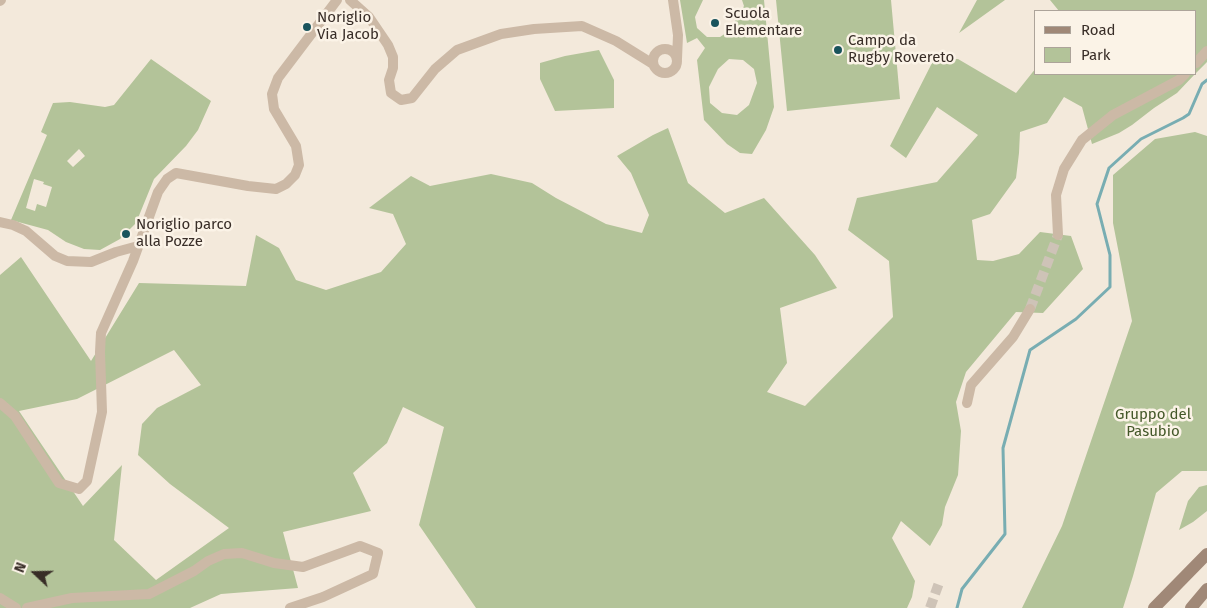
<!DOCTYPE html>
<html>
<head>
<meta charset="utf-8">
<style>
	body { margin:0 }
	#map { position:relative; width:1207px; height:608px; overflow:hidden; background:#f3e9db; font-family:"Fira Sans",sans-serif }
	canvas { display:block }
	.legend { position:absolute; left:1034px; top:10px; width:162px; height:65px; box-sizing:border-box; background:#fbf3e7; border:1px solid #ada49a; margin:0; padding:6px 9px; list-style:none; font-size:15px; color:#382d27 }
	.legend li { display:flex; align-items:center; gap:10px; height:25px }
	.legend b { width:25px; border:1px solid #ada49a }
	.north { position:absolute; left:10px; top:548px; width:50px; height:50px; -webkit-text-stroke:4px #fbf3e7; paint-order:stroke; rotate:291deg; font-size:14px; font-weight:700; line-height:20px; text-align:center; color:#382d27 }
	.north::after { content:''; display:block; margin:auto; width:18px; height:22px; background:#382d27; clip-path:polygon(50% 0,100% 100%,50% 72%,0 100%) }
</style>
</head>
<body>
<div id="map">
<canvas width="1207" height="608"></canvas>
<ul class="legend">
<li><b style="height:6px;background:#a08877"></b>Road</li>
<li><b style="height:14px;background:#b3c399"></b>Park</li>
</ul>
<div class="north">N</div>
</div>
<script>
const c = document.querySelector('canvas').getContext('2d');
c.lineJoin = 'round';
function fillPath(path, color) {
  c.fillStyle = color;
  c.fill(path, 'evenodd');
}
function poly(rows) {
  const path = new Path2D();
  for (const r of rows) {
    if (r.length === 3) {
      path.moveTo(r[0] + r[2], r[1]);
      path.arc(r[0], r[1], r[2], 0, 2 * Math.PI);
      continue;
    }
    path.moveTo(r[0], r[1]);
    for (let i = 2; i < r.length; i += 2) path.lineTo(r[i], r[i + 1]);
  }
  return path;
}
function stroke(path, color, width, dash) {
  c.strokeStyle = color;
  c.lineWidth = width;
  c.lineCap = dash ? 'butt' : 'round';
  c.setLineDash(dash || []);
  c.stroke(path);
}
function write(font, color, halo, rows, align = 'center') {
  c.font = font + ' "Fira Sans",sans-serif';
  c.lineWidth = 5;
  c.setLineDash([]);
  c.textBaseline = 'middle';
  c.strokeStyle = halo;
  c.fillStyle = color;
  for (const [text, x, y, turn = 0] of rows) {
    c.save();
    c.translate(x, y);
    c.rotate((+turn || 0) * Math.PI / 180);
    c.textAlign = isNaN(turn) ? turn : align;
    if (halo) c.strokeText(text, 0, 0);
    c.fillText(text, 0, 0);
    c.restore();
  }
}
fillPath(poly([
	[680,0,703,0,695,17,697,28,707,37,720,37,729,31,744,6,742,0,764,0,774,107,766,130,752,154,740,153,727,144,704,120,697,60,705,48,697,38,687,43],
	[729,59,743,60,754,69,757,83,749,105,737,115,722,113,710,103,709,87,718,69],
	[776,0,891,0,900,99,787,111],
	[977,0,1005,0,959,33],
	[1050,0,1207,0,1207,62,1196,73,1196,11,1059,11],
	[599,50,614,80,614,108,555,111,540,79,540,63,565,56],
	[151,59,211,101,198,130,186,146,154,179,136,223,120,239,100,250,84,249,66,242,48,230,11,220,47,135,41,132,53,103,70,102,105,107,114,105],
	[79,149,85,156,73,167,67,161],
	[34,179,44,182,43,184,52,187,46,207,37,204,35,211,26,208],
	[934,59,958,59,1016,93,1036,68,1036,74,1195,74,1177,93,1154,108,1132,125,1119,133,1092,144,1082,107,1064,97,1047,123,1020,132,1019,153,1016,178,990,214,972,220,977,260,993,261,1019,254,1040,232,1071,236,1083,269,1043,313,1016,312,966,372,956,402,961,431,958,475,945,507,942,525,930,546,901,521,892,538,915,581,912,597,907,608,476,608,419,525,444,427,403,407,387,443,353,473,371,511,283,532,298,588,221,594,190,608,0,608,0,275,21,257,91,361,139,283,246,286,256,235,279,248,296,280,326,290,381,272,406,244,393,214,369,208,411,176,430,186,491,174,532,183,556,198,606,224,642,233,649,215,631,173,617,156,653,135,668,128,688,183,725,213,764,198,815,255,837,288,780,308,787,363,767,392,805,406,893,317,889,261,848,230,857,198,937,182,978,135,937,107,906,158,890,146],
	[174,350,201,385,157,408,142,424,138,455,170,484,229,528,156,580,114,540,122,465,83,506,19,411,77,399],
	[1195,132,1207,136,1207,471,1182,471,1156,493,1133,576,1123,608,1022,608,1062,526,1132,321,1113,223,1113,175,1155,139],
	[1207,485,1207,511,1193,522,1179,530,1188,501,1199,487]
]), '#b3c399');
stroke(poly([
	[957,608,962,589,1005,534,1003,448,1030,350,1076,319,1110,287,1110,255,1097,204,1109,168,1141,139,1183,118,1189,114,1202,84,1207,80]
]), '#78adb2', 3);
stroke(poly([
	[1030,309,1058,235],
	[930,608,940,580]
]), '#cec3b7', 10, [10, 5]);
stroke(poly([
	[350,0,369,17,388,45,393,57,393,68,389,80,391,93,401,100,412,98,435,69,457,50,501,34,534,29,582,26,616,41,653,64],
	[673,0,678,35,677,59],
	[0,1,1,0],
	[665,61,12],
	[1196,63,1207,51],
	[0,222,13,225,26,231,55,256,67,261,91,262,116,252,138,246],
	[1058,235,1056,195,1064,169,1082,140,1113,115,1179,80,1185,74],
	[0,403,15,416,59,483,79,489,87,481,102,412,100,352,101,333,133,261,158,192,167,179,176,173,248,186,276,189,286,184,295,175,299,165,296,146,274,109,272,94,278,78,337,0],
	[967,403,971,385,1013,337,1030,309],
	[0,598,16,608],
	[27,608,72,598,149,594,194,571,208,561,224,554,242,553,274,563,303,567,360,546,378,553,373,574,323,597,290,608]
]), '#ccb9a6', 10);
stroke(poly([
	[1154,608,1207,554],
	[1191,608,1207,589]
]), '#a08877', 12);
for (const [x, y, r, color] of [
	[715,23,5,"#1a545c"],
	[307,27,5,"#1a545c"],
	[838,50,5,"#1a545c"],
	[126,234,5,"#1a545c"]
]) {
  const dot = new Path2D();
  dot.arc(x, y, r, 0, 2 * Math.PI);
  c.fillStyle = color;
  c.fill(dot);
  stroke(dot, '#fbf3e7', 2);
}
write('15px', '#382d27', '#fbf3e7', [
	["Scuola",725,14],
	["Elementare",725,31],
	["Noriglio",317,18],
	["Via Jacob",317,35],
	["Campo da",848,41],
	["Rugby Rovereto",848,58],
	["Noriglio parco",136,225],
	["alla Pozze",136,242]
], 'left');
write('15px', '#445829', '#fbf3e7', [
	["Gruppo del",1153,415],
	["Pasubio",1153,432]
]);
</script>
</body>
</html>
